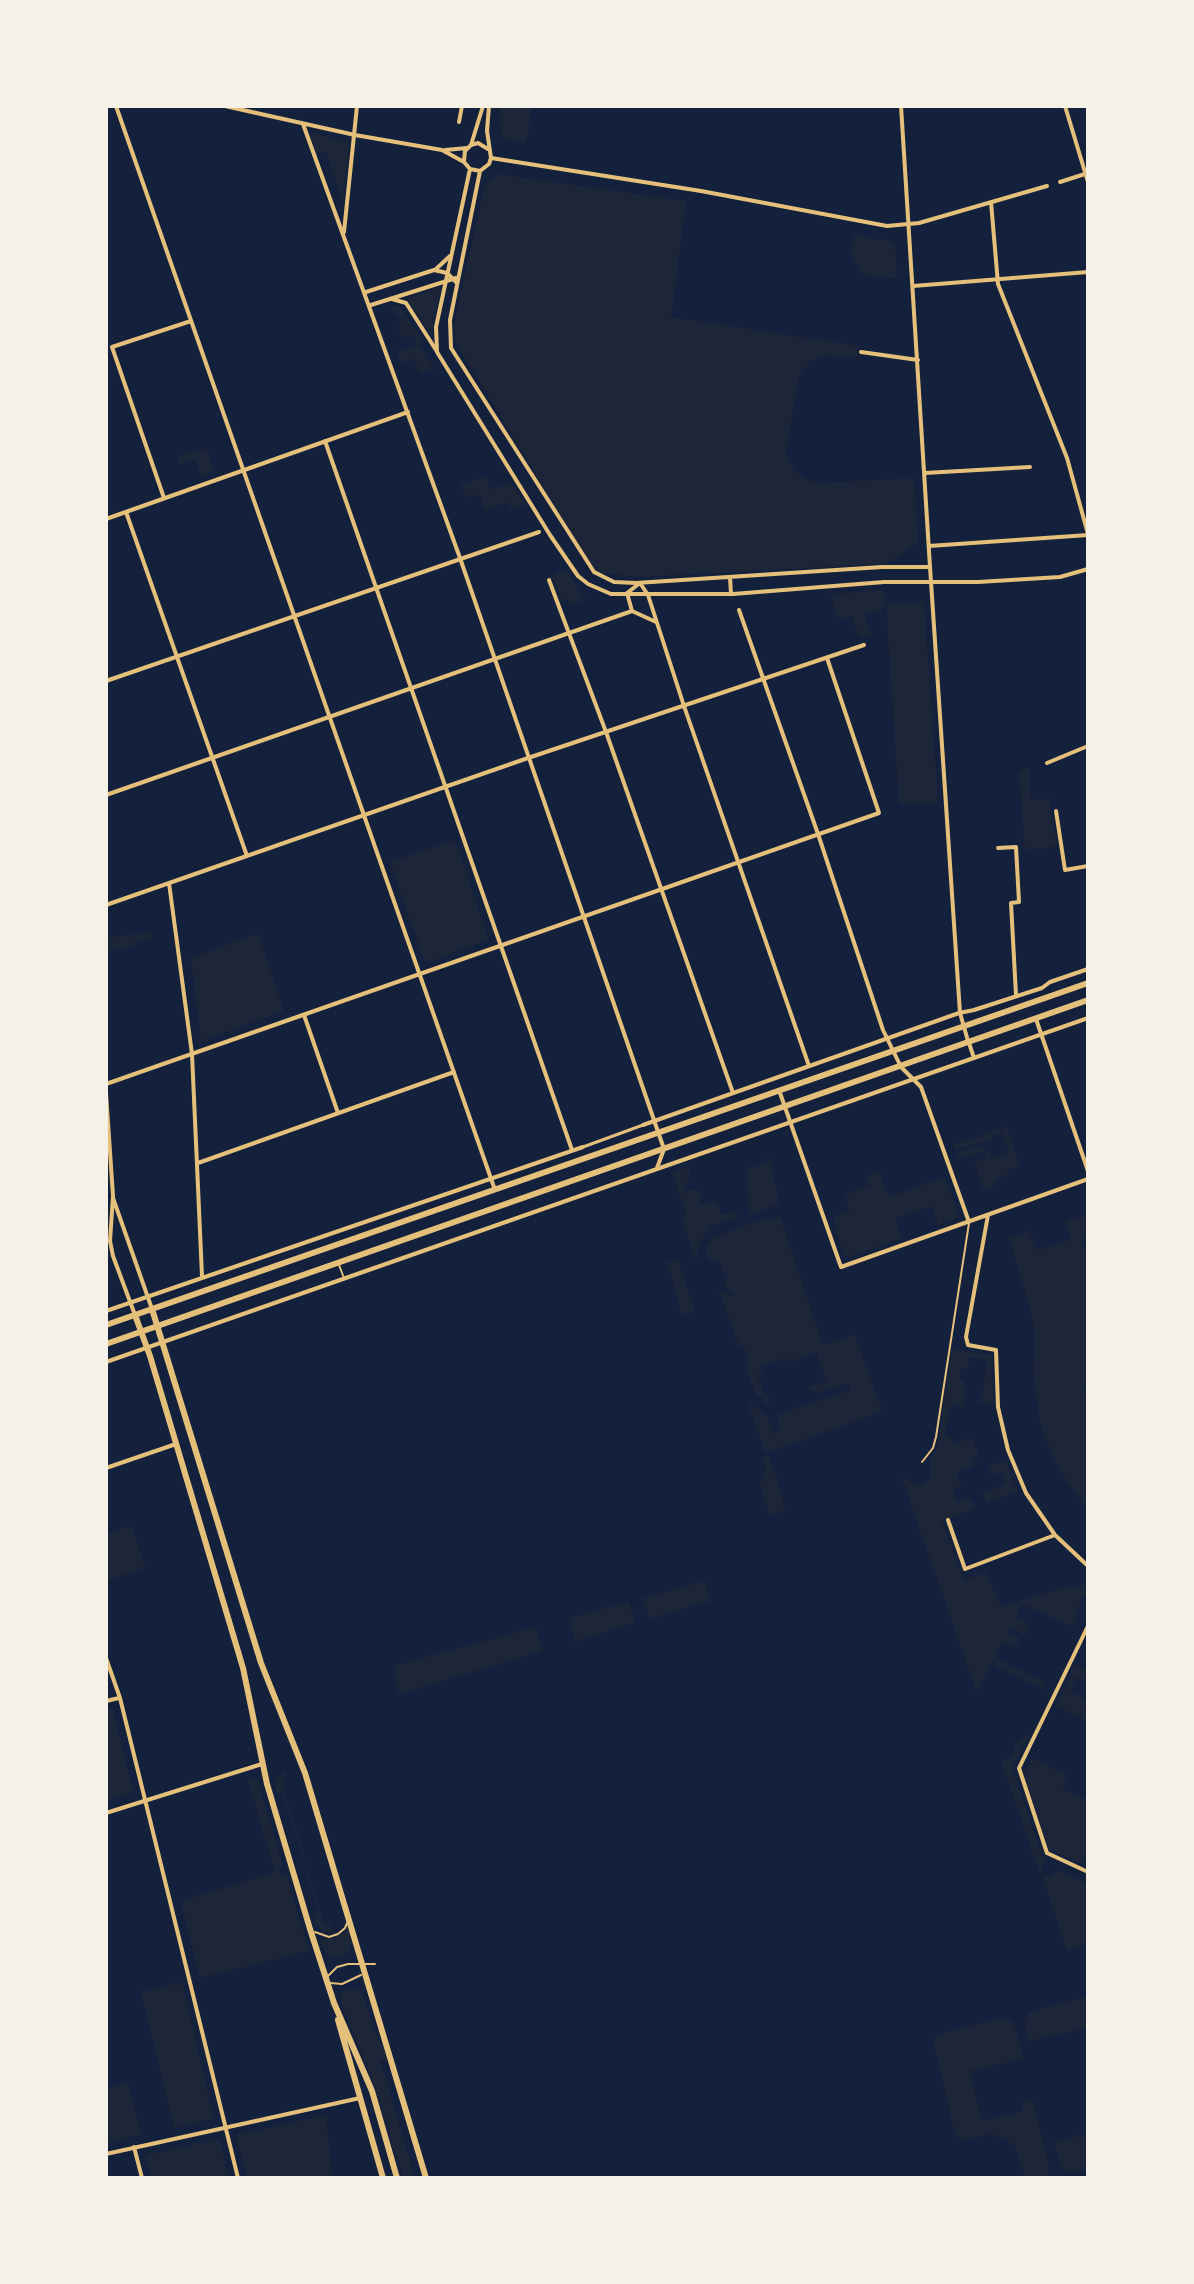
<!DOCTYPE html>
<html>
<head>
<meta charset="utf-8">
<style>
	body { margin:0 }
	#map { position:relative; width:1194px; height:2284px; overflow:hidden; background:#14213d; font-family:"Titillium Web",sans-serif }
	canvas { display:block }
	.frame { position:absolute; inset:0; border:108px solid #f6f1e7; pointer-events:none }
</style>
</head>
<body>
<div id="map">
<canvas width="1194" height="2284"></canvas>
<div class="frame"></div>
</div>
<script>
const c = document.querySelector('canvas').getContext('2d');
c.lineJoin = 'round';
function fillPath(path, color) {
  c.fillStyle = color;
  c.fill(path, 'evenodd');
}
function poly(rows) {
  const path = new Path2D();
  for (const r of rows) {
    path.moveTo(r[0], r[1]);
    for (let i = 2; i < r.length; i += 2) path.lineTo(r[i], r[i + 1]);
  }
  return path;
}
function stroke(path, color, width, dash) {
  c.strokeStyle = color;
  c.lineWidth = width;
  c.lineCap = dash ? 'butt' : 'round';
  c.setLineDash(dash || []);
  c.stroke(path);
}
fillPath(poly([
	[500,106,532,106,526,143,501,138],
	[315,133,349,143,343,204,326,153,316,152,310,138,311,134],
	[497,174,686,201,671,317,859,346,857,359,826,355,810,362,803,369,799,377,786,454,796,472,806,479,818,483,914,478,918,542,897,557,882,564,638,577,601,573,589,562,456,343,454,323,485,184],
	[854,235,895,242,897,279,862,275,851,255],
	[441,287,432,329,432,337,407,299],
	[394,305,401,307,423,342,419,345,434,368,420,373,414,358,401,363,397,352,417,345,413,334,407,337,400,334,398,325,402,323,399,316,388,308],
	[206,448,214,471,201,476,195,459,180,464,177,456],
	[486,476,490,490,511,483,526,506,510,509,507,502,485,510,479,494,467,498,461,484],
	[565,568,585,600,570,605,568,599,561,601,552,576],
	[884,590,885,608,865,615,871,634,860,638,852,616,838,620,830,594],
	[924,602,938,803,899,804,886,603],
	[1029,768,1031,800,1049,799,1057,843,1054,847,1025,850,1019,772],
	[455,840,489,940,425,963,390,862],
	[151,932,152,938,134,941,134,947,106,951,106,938],
	[258,933,284,1011,201,1041,191,958],
	[1007,1127,1020,1166,1008,1170,1009,1174,997,1179,993,1186,978,1192,983,1188,974,1162,986,1158,986,1154,983,1152,958,1159,956,1154,978,1146,996,1157,1002,1155,1008,1151,1002,1133,992,1136,991,1140,955,1150,953,1145],
	[770,1158,779,1204,749,1215,747,1169,767,1163,767,1160],
	[687,1167,691,1170,684,1189,701,1191,700,1204,714,1201,719,1203,720,1214,738,1213,738,1217,709,1227,710,1231,700,1240,696,1260,681,1219,687,1217,672,1172],
	[879,1171,889,1197,945,1177,959,1217,939,1225,931,1206,895,1219,902,1238,849,1257,843,1254,833,1216,850,1210,845,1196,869,1185,866,1176],
	[1088,1214,1088,1235,1081,1242,1088,1250,1088,1387,1083,1384,1088,1398,1088,1511,1058,1468,1040,1424,1033,1368,1035,1337,1032,1315,1009,1238,1028,1231,1038,1251,1071,1239,1065,1221],
	[780,1216,823,1345,855,1334,882,1412,765,1453,747,1401,768,1417,773,1434,780,1432,777,1417,780,1414,851,1390,848,1383,819,1393,818,1390,810,1392,809,1387,827,1380,816,1352,788,1362,786,1357,761,1366,763,1372,757,1374,765,1396,770,1394,768,1405,756,1395,745,1365,750,1365,745,1348,739,1346,719,1291,732,1296,736,1294,724,1286,728,1274,720,1270,722,1264,708,1258,706,1248,714,1237,769,1217,775,1219],
	[678,1259,695,1311,682,1315,667,1262],
	[952,1349,992,1355,993,1404,978,1402,979,1398,982,1398,987,1360,969,1357,967,1369,961,1369,959,1379,965,1382,964,1406,950,1405,945,1436,951,1438,955,1444,972,1438,980,1457,972,1460,974,1466,957,1473,961,1487,953,1490,957,1502,970,1498,975,1508,942,1521,964,1580,986,1572,1001,1607,1070,1585,1072,1589,1088,1583,1088,1596,1078,1599,1081,1610,1077,1608,1075,1612,1077,1618,1072,1627,1022,1604,1016,1617,1029,1623,1024,1634,1010,1627,1008,1632,1020,1638,1015,1648,1003,1642,977,1693,901,1476,918,1486,925,1484,931,1476,930,1460,937,1447],
	[769,1455,786,1510,769,1515,760,1483,766,1471,762,1457],
	[1005,1460,1018,1492,987,1503,983,1493,1006,1484,1001,1472,991,1475,988,1466],
	[132,1525,145,1568,106,1581,106,1534],
	[705,1581,710,1601,649,1619,643,1598],
	[629,1602,635,1623,575,1641,568,1618],
	[535,1627,543,1651,399,1694,393,1666],
	[996,1658,1045,1682,1042,1689,993,1665],
	[1073,1664,1088,1671,1088,1682,1077,1677,1070,1691,1088,1700,1088,1721,1056,1706,1072,1674,1070,1671],
	[112,1708,133,1791,106,1802,106,1710],
	[1028,1732,1029,1735,1012,1768,1042,1856,1047,1858,1040,1873,1001,1761,1011,1758,1015,1749,1013,1741,1019,1743],
	[1032,1758,1067,1775,1062,1788,1088,1800,1088,1851,1082,1864,1049,1849,1024,1775],
	[285,1771,286,1777,281,1779,324,1924,330,1923,333,1932,322,1932,316,1925,312,1913,319,1913,283,1793,276,1792,275,1780],
	[257,1778,283,1867,279,1868,281,1876,286,1875,309,1951,200,1978,181,1901,275,1872,248,1780],
	[1058,1870,1088,1884,1088,1944,1067,1950,1041,1874,1051,1877],
	[348,1929,352,1944,348,1953,338,1958,326,1954,319,1938,334,1939],
	[182,1982,214,2119,174,2128,141,1992],
	[353,1988,363,1994,373,2028,383,2047,387,2061,380,2060,415,2178,403,2178,375,2086,341,2003,340,1998,343,1992],
	[1088,1996,1088,2028,1028,2041,1024,2022,1029,2012],
	[1005,2017,1014,2024,1024,2059,970,2071,982,2121,1023,2111,1022,2102,1033,2100,1049,2164,1049,2172,1045,2178,1025,2177,1016,2148,1005,2138,990,2134,963,2140,955,2134,933,2040,939,2034],
	[128,2083,142,2135,106,2143,106,2088],
	[326,2115,332,2176,247,2178,236,2135],
	[1088,2133,1088,2169,1067,2172,1061,2167,1054,2142],
	[219,2139,229,2178,151,2178,145,2155]
]), '#1d2539');
stroke(poly([
	[339,1265,344,1278],
	[922,1462,933,1448,936,1437,969,1223],
	[315,1932,329,1937,338,1934,345,1928,348,1921],
	[328,1976,337,1967,348,1964,375,1964],
	[330,1983,342,1984,361,1975]
]), '#e5c07b', 2);
stroke(poly([
	[583,1147,643,1125]
]), '#e5c07b', 3);
stroke(poly([
	[116,106,495,1190],
	[901,106,930,567],
	[1065,106,1088,182],
	[459,122,462,106],
	[303,124,460,558,664,1149,657,1168],
	[491,158,701,191,887,226,919,223,1047,186],
	[1060,182,1088,173],
	[991,202,998,284,1067,458,1088,534],
	[344,232,357,106],
	[436,269,450,256],
	[913,286,1088,272],
	[366,292,434,270,447,273,457,283],
	[392,299,406,303,436,350],
	[371,305,456,278],
	[861,352,918,360],
	[325,441,572,1150],
	[925,473,1030,467],
	[164,498,112,347,191,321],
	[126,512,247,856],
	[106,519,408,412],
	[929,546,1088,535],
	[549,580,606,732,733,1093],
	[739,610,818,834,883,1030,901,1067,921,1087,969,1222],
	[632,611,627,593,640,583,648,595,684,706,809,1066],
	[106,681,539,532],
	[1047,763,1088,746],
	[106,795,632,611,656,622],
	[1056,811,1065,870,1088,866],
	[998,848,1016,847,1019,902,1011,903,1016,995],
	[169,883,192,1054,202,1276],
	[106,905,528,758,864,645],
	[304,1015,338,1113],
	[1036,1019,1088,1171],
	[969,1043,974,1058],
	[106,1084,879,813,827,658],
	[779,1090,841,1267,1088,1179],
	[106,1093,113,1196,110,1241,113,1256,135,1315],
	[643,1125,959,1013,974,1010,1042,988,1050,982,1088,969],
	[198,1163,454,1072],
	[113,1198,152,1309],
	[988,1215,966,1337,968,1345,996,1350,998,1407,1008,1450,1026,1493,1055,1535,1088,1566],
	[106,1311,583,1147],
	[106,1362,1088,1018],
	[106,1468,176,1444],
	[948,1520,965,1569,1055,1535],
	[1088,1626,1019,1768,1047,1853,1088,1872],
	[106,1658,120,1698,238,2178],
	[106,1701,119,1698],
	[106,1813,262,1764],
	[134,2147,142,2178],
	[106,2154,360,2098]
]), '#e5c07b', 4);
stroke(poly([
	[225,106,355,135,442,150,464,162,470,169,480,171],
	[471,145,483,106],
	[445,150,467,148],
	[464,161,465,151,471,145,478,143,488,149],
	[470,169,436,327,437,352,550,535,578,576,588,584,611,594,733,594,884,582,978,582,1060,577,1088,569],
	[480,171,450,320,451,348,594,572,614,582,636,583,882,567,930,567,960,1013,968,1041],
	[480,171,489,164,491,158,487,131,489,106],
	[730,577,731,594]
]), '#e5c07b', 4);
stroke(poly([
	[152,1309,261,1663,305,1773,426,2178],
	[135,1315,150,1356,243,1668,267,1784,310,1929,334,2003,372,2091,397,2178],
	[106,1325,1088,983],
	[106,1344,1088,1000],
	[338,2020,383,2178]
]), '#e5c07b', 6);
</script>
</body>
</html>
